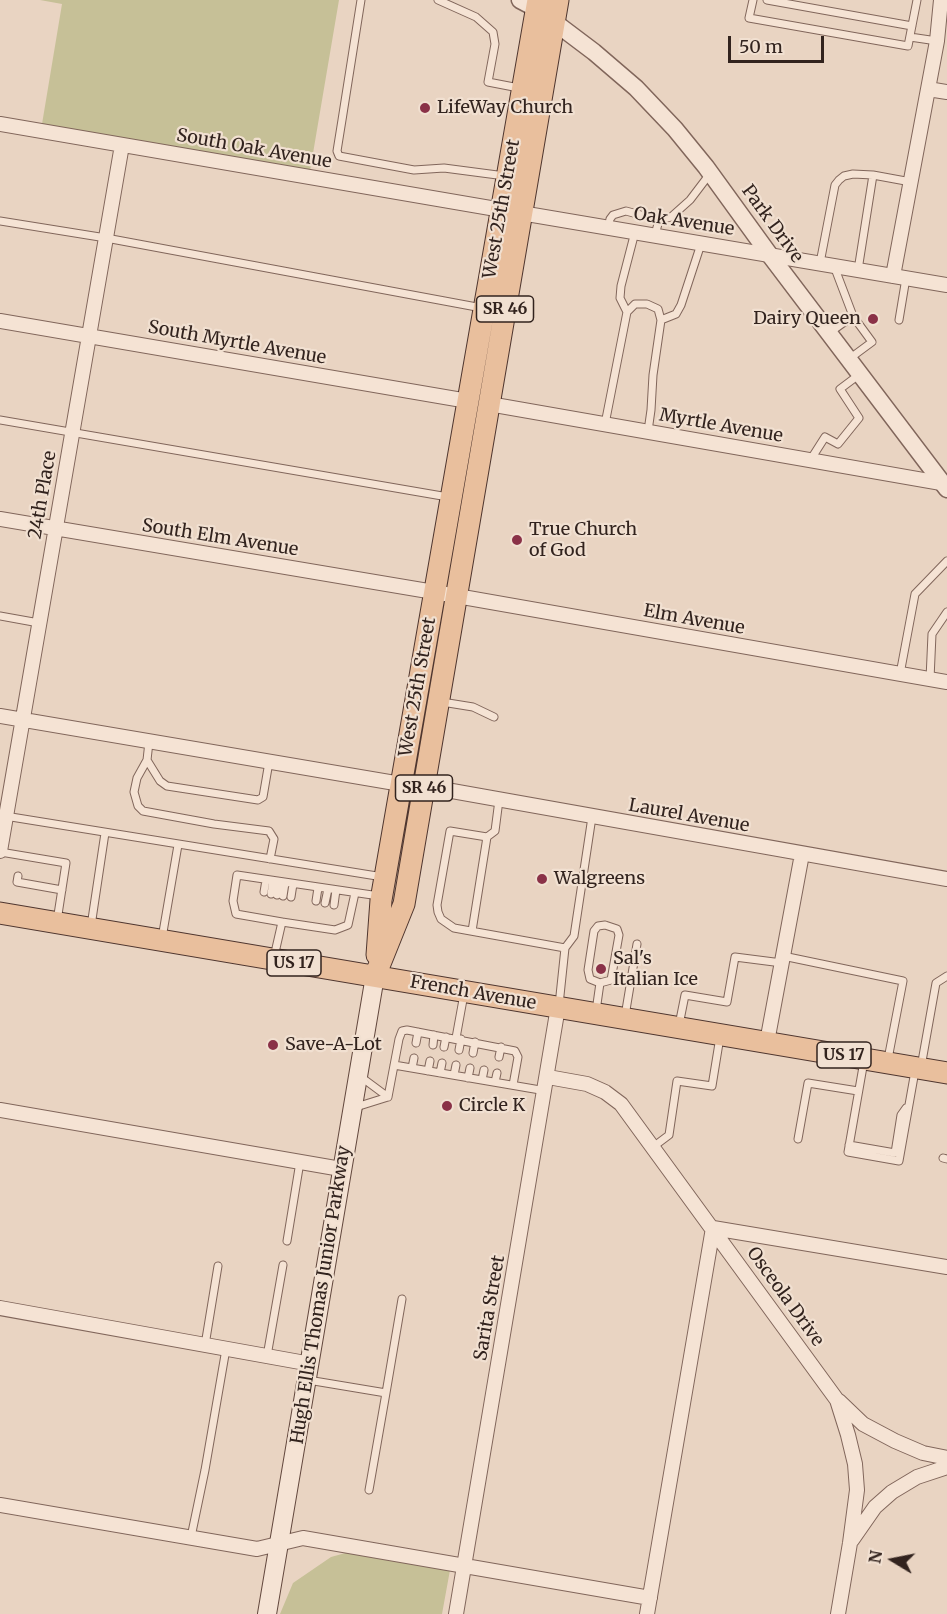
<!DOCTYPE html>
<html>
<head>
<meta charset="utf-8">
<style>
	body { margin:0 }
	#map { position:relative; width:947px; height:1614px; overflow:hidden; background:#e9d4c2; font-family:Merriweather,serif }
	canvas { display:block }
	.north { position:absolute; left:863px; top:1530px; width:60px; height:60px; -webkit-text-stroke:4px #f1e0d1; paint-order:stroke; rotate:280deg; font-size:16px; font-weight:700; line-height:24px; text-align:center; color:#32231e }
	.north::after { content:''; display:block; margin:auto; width:21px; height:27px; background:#32231e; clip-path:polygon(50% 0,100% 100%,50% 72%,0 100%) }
	.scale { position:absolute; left:728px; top:36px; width:96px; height:27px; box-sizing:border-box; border:3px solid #32231e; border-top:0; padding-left:8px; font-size:18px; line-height:21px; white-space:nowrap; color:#32231e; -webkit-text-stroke:4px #f1e0d1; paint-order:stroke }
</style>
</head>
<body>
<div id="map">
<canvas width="947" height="1614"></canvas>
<div class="north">N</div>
<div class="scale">50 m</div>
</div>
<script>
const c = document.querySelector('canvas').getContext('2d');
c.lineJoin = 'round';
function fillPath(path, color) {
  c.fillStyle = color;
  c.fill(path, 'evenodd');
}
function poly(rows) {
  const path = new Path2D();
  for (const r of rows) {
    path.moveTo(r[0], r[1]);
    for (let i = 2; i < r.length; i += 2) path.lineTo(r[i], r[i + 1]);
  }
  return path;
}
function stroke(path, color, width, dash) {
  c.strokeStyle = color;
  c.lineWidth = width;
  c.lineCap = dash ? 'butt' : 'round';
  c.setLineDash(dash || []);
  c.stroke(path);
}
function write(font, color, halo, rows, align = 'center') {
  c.font = font + ' Merriweather,serif';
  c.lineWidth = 4.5;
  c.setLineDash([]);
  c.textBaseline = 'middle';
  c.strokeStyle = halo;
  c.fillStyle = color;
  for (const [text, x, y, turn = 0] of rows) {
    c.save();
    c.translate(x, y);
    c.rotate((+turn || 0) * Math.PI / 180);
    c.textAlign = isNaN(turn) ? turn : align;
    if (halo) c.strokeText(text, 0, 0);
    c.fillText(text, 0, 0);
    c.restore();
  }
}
fillPath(poly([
	[40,0,339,0,310,171,42,124,62,4],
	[349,1552,450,1570,442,1614,280,1614,293,1583,331,1557]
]), '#c6c097');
const service = poly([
	[361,0,342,120,337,151,339,156,414,170,444,168,505,176],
	[438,0,476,17,493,32,495,44,488,82,519,88],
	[753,0,749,18,908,46,917,0],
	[767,0,912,26],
	[910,37,937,41],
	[659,220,671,217,690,200,709,175],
	[0,221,106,238,482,308],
	[608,228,610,219,613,215,626,211,659,220,655,235],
	[820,263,835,185,839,180,844,176,853,174,873,175,911,182],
	[834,266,853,316],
	[858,270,873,175],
	[627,312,620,298,621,286,635,232],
	[661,320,676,314,681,305,701,244],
	[899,320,906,278],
	[829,333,853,316,872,342,849,359],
	[0,420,448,497],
	[605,424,627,312,635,304,647,304,658,309,661,320,653,375,651,410,648,431],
	[811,459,825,437,838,444,859,418,840,389,860,374],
	[0,616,39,623],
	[900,674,915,594,947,561],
	[930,679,932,634,947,612],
	[442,702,473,707,494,717],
	[149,742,147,760,137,778,134,792,138,806,143,811,214,824,269,831,274,839,270,859],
	[147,760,160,781,167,786,258,800,263,797,269,762],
	[499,800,495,831,487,837,450,831,437,905,438,912,441,919,454,928,565,948,559,1005],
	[5,816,383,877],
	[0,852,66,863,57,921],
	[18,876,17,882,62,890],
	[264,892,266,880],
	[271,894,273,881],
	[277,895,279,882],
	[283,896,285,883],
	[291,897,293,884],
	[316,901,318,888],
	[325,903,328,889],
	[334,905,336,890],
	[282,922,335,930,348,925,355,893],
	[605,925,617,929,619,935,611,980,600,983,590,979,588,970,594,931,598,926,605,925],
	[91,926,105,833],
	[472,931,487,837],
	[162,938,178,845],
	[565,948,574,936,592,817],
	[783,956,903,981,888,1059],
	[274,957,282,922,236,914,233,901,237,875,379,896],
	[596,1011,600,983],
	[625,1016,637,944],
	[679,1025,685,995,727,1002,735,957,782,963],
	[456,1038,464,994],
	[416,1043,418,1032],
	[433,1045,434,1035],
	[444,1047,446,1037],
	[459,1050,461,1039],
	[473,1053,475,1042],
	[499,1057,501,1047],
	[864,1061,848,1152,899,1161,915,1071],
	[394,1065,546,1091],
	[921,1067,936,983,947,976],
	[412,1068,414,1058],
	[428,1071,430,1061],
	[440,1073,442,1063],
	[454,1075,456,1065],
	[361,1077,388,1097],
	[468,1078,470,1068],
	[482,1080,484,1070],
	[495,1082,497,1073],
	[388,1097,399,1039,402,1031,407,1030,515,1051,518,1057,513,1085],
	[356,1107,388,1097],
	[798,1139,808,1083,858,1091],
	[849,1145,895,1153,901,1115,906,1108],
	[653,1147,669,1135,677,1081,712,1086,720,1037],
	[943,1158,947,1159],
	[287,1241,300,1162],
	[205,1345,218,1266],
	[267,1356,283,1265],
	[308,1380,386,1393,402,1299],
	[369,1490,386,1393],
	[191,1537,205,1470,226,1349]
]);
const minor = poly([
	[928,89,947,92],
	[0,124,502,210],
	[521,213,947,285],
	[893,276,937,41,941,0],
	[0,321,468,401],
	[489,404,947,484],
	[0,519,434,592,947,682],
	[0,716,401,784],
	[424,786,947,879],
	[0,851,122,145],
	[767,1042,802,854],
	[548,1077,587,1084,605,1092,621,1104,837,1400,848,1435,855,1464,857,1490,850,1543,838,1614],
	[0,1110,341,1169],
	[0,1308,311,1364],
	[839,1401,863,1424,895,1441,923,1453,947,1458],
	[0,1505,257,1549,303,1538,650,1598],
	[852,1540,875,1507,892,1492,917,1477,947,1467],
	[456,1614,558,1007],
	[647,1614,713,1228,947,1267]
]);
const tertiary = poly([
	[520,0,537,9,594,52,636,88,675,129,706,167,769,254,947,489]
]);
const secondary = poly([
	[267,1614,375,976]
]);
const primary = poly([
	[0,913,947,1073],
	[377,955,381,900,538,0],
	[375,976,404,904,558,0]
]);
stroke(service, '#81665b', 9);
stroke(minor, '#81665b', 16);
stroke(tertiary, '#81665b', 19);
stroke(secondary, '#63483e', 20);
stroke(primary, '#4f362f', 23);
stroke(service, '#f5e3d4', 7);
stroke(minor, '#f5e3d4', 14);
stroke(tertiary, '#f5e3d4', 16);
stroke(secondary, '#f5e3d4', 18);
stroke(primary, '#e9bf9d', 21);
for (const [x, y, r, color] of [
	[425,108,6,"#8a3147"],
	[873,319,6,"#8a3147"],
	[517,540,6,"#8a3147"],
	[542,879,6,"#8a3147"],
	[601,969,6,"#8a3147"],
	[273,1045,6,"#8a3147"],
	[447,1106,6,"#8a3147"]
]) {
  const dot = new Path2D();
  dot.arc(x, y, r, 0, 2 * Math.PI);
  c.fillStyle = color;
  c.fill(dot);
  stroke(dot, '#f1e0d1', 2);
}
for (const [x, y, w] of [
	[505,309,57],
	[424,788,57],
	[294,963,54],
	[844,1055,54]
]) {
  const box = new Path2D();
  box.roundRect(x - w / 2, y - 13, w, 26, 4.5);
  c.fillStyle = '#f1e0d1';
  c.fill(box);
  stroke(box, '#32231e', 1.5);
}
write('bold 16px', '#32231e', null, [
	["SR 46",505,309],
	["SR 46",424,788],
	["US 17",294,963],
	["US 17",844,1055]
]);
write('18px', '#32231e', '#f1e0d1', [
	["LifeWay Church",437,108],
	["Dairy Queen",861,319,"right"],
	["True Church",529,530],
	["of God",529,551],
	["Walgreens",554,879],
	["Sal's",613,959],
	["Italian Ice",613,980],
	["Save-A-Lot",285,1045],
	["Circle K",459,1106]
], 'left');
write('18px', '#32231e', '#f1e0d1', [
	["South Oak Avenue",254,149,10],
	["West 25th Street",502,209,-80],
	["Oak Avenue",684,222,9],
	["Park Drive",772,224,54],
	["South Myrtle Avenue",237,343,10],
	["Myrtle Avenue",721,426,10],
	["24th Place",43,495,-80],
	["South Elm Avenue",220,538,9],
	["Elm Avenue",694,620,10],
	["West 25th Street",418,687,-80],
	["Laurel Avenue",689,816,10],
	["French Avenue",473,993,10],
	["Hugh Ellis Thomas Junior Parkway",321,1295,-81],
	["Osceola Drive",785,1297,54],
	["Sarita Street",490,1308,-80]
]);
</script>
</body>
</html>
